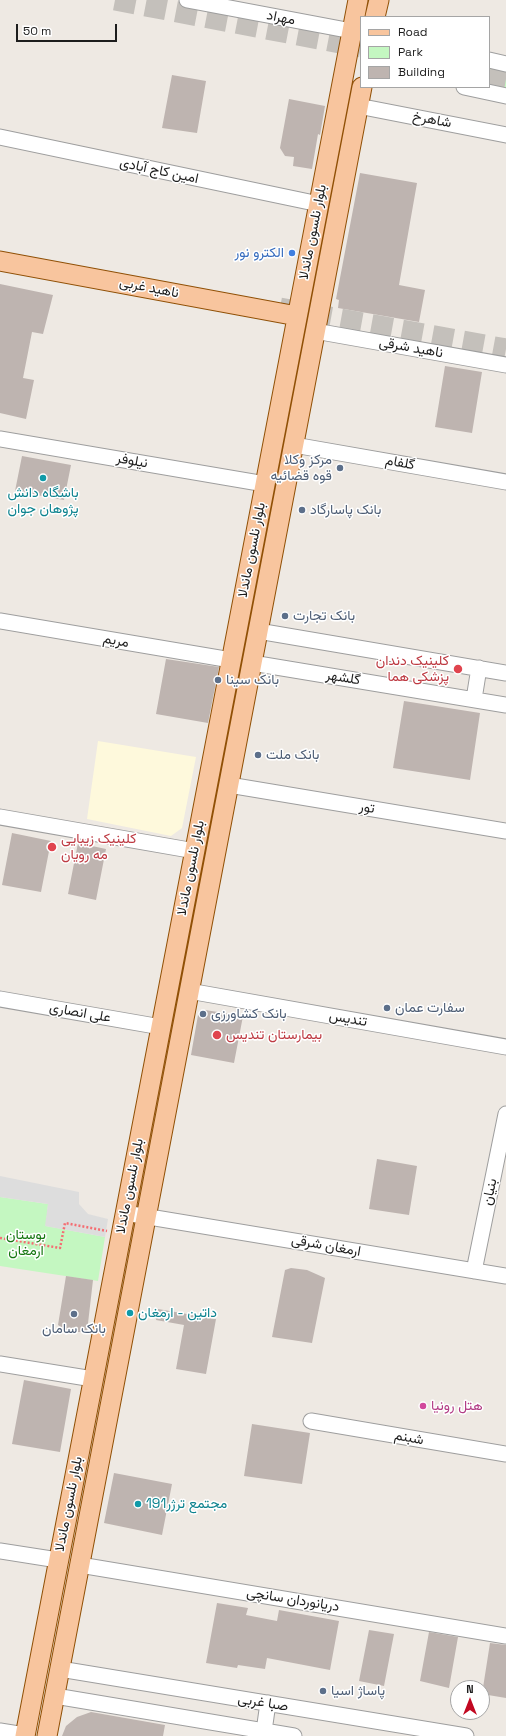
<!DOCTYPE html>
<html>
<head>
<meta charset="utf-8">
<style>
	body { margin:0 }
	#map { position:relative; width:506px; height:1736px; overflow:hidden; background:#eee9e3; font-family:"Space Grotesk",sans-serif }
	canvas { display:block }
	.legend { position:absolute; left:360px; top:16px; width:130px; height:72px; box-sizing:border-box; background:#fff; border:1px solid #a5a5a5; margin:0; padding:5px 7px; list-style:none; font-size:12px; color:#1d1d1d }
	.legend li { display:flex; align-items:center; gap:8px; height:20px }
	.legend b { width:20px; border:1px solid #a5a5a5 }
	.north { position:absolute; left:450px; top:1680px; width:40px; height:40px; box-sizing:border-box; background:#fff; border:1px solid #a5a5a5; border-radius:50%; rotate:0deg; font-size:11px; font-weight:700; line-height:16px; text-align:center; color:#1d1d1d }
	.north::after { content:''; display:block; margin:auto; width:14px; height:18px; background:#c20821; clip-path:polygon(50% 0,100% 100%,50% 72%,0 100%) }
	.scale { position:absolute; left:16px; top:24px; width:101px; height:18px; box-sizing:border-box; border:2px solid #1d1d1d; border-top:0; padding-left:5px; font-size:12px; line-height:14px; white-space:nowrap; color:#1d1d1d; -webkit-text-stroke:3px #fff; paint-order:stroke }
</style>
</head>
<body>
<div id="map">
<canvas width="506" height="1736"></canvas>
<ul class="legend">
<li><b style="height:5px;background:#f8c59e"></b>Road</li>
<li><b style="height:11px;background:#c4f7c1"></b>Park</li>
<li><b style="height:11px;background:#beb4b0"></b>Building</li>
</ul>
<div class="north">N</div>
<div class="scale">50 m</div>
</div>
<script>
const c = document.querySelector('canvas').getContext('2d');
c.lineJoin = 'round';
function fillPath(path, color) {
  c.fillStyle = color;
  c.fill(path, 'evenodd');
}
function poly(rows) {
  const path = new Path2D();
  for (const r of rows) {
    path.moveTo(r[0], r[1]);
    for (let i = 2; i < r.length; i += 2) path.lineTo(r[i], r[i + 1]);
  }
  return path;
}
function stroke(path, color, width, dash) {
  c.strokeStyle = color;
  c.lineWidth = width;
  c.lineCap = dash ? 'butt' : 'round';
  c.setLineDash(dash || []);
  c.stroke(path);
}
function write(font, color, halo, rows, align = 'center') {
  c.font = font + ' "Space Grotesk",Vazirmatn,sans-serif';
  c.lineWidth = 3;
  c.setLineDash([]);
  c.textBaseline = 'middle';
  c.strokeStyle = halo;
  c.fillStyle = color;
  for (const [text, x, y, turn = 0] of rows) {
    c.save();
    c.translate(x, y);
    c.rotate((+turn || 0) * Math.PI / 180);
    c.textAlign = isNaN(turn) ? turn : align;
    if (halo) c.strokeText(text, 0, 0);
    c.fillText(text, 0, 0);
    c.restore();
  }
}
fillPath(poly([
	[98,741,196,757,182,828,171,836,87,819]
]), '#fef9dc');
fillPath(poly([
	[489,64,506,68,506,89,489,85],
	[0,1197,48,1204,46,1226,105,1237,98,1281,0,1266]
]), '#c4f7c1');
fillPath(poly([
	[0,1176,79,1192,79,1204,88,1214,108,1219,105,1237,45,1226,48,1204,0,1197]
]), '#ddd');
fillPath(poly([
	[172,75,206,81,197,133,162,128],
	[289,99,325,106,320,135,318,134,312,169,293,166,294,157,285,156,280,148],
	[360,173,417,183,399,285,425,290,419,322,338,308,339,300,336,299],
	[0,284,53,295,43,334,32,332,23,378,34,380,26,419,0,413],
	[445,366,482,372,472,433,435,427],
	[22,456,71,465,64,500,15,491],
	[166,659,219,667,208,723,156,714],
	[404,701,480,713,470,780,393,768],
	[12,833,51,841,41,892,2,885],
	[78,843,106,849,96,900,68,894],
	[205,1010,243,1016,234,1063,191,1055,198,1015],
	[377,1159,417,1166,409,1215,369,1209],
	[291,1268,307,1270,325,1278,312,1343,272,1337,285,1270],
	[66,1276,93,1280,87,1332,68,1332,58,1325],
	[158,1309,216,1319,206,1374,176,1369,184,1325,156,1320],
	[24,1380,71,1389,60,1452,12,1444],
	[252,1424,310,1433,302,1484,244,1476],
	[114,1473,172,1484,162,1535,104,1523],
	[217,1603,248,1608,246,1615,277,1621,279,1610,339,1621,330,1670,267,1658,265,1669,238,1665,237,1668,206,1663],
	[369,1630,394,1634,384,1686,359,1681],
	[429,1632,458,1637,449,1688,420,1681],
	[490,1643,506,1645,506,1698,482,1694],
	[91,1712,165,1725,163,1736,62,1736,66,1726,77,1717]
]), '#beb4b0');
stroke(poly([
	[115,0,361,47],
	[489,76,506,79],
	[280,308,506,349]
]), '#c4c0bb', 21, [21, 10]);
const minor = poly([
	[187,0,352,31],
	[489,60,506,64],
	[464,87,506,96],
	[358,106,506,135],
	[0,137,319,204],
	[315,331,506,365],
	[0,439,265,484],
	[294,445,506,482],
	[0,621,231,660],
	[258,631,506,673],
	[252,663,506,705],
	[474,699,479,668],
	[229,785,506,831],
	[0,817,195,851],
	[189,991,506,1047],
	[0,999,161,1027],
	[125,1213,506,1276],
	[474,1271,506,1114],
	[0,1364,93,1379],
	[311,1421,506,1454],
	[0,1551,58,1560],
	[80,1565,506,1636],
	[60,1669,466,1736],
	[55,1696,294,1736],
	[0,1731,25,1735],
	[264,1731,268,1703]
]);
const major = poly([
	[375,17,379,0],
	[0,261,297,316],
	[25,1736,358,0],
	[47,1736,362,87]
]);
stroke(minor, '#9e9e9e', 17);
stroke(major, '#905006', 21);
stroke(poly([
	[0,1238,60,1248,65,1223,107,1231]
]), '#f46e73', 2.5, [2, 2]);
stroke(minor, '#fff', 15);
stroke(major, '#f8c59e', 19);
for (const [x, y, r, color] of [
	[292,253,4,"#3f7fe0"],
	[340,468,4,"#5c6f8a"],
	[43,478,4,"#0f9aa8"],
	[302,510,4,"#5c6f8a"],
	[285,616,4,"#5c6f8a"],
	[458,669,5,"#e0444e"],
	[218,680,4,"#5c6f8a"],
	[258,755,4,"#5c6f8a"],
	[52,847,5,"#e0444e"],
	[387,1008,4,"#5c6f8a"],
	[203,1014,4,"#5c6f8a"],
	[217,1035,5,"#e0444e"],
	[130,1313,4,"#0f9aa8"],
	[74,1314,4,"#5c6f8a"],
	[423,1406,4,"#d1479c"],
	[138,1504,4,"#0f9aa8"],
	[323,1691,4,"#5c6f8a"]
]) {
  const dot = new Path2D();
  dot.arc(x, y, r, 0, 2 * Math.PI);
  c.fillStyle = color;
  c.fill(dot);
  stroke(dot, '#fff', 1.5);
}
write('14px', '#1d1d1d', '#fff', [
	["مهراد",281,18,11],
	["شاهرخ",432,120,11],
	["امین کاج آبادی",159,171,12],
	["بلوار نلسون ماندلا",313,232,-79],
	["ناهید غربی",149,288,11],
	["ناهید شرقی",411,348,10],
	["نیلوفر",132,461,10],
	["گلفام",400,463,10],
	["بلوار نلسون ماندلا",252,550,-79],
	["مریم",116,641,10],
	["گلشهر",343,678,9],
	["تور",367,808,9],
	["بلوار نلسون ماندلا",191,868,-79],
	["علی انصاری",80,1013,10],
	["تندیس",348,1019,10],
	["بلوار نلسون ماندلا",130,1186,-79],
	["بنیان",490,1192,-78],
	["ارمغان شرقی",326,1246,10],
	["شبنم",409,1438,10],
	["بلوار نلسون ماندلا",69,1504,-79],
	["دریانوردان سانچی",293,1600,9],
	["صبا غربی",263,1703,9]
]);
write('14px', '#366cbe', '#fff', [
	["الكترو نور",284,253]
], 'right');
write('14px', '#4e5e75', '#fff', [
	["مرکز وکلا",332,460,"right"],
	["قوه قضائیه",332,476,"right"],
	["بانک پاسارگاد",310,510],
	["بانک تجارت",293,616],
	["بانک سینا",226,680],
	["بانک ملت",266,755],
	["سفارت عمان",395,1008],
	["بانک کشاورزی",211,1014],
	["بانک سامان",74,1329,"center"],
	["پاساژ اسیا",331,1691]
], 'left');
write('14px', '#0d838f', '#fff', [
	["باشگاه دانش",43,493,"center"],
	["پژوهان جوان",43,509,"center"],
	["داتین - ارمغان",138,1313],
	["مجتمع ترژر191",146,1504]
], 'left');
write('14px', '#be3a42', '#fff', [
	["کلینیک دندان",449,661,"right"],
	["پزشکی هما",449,677,"right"],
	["کلینیک زیبایی",61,839],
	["مه رویان",61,855],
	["بیمارستان تندیس",226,1035]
], 'left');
write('14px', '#157710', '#fff', [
	["بوستان",26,1235],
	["ارمغان",26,1251]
]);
write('14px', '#b23c85', '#fff', [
	["هتل رونیا",431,1406]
], 'left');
</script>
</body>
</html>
